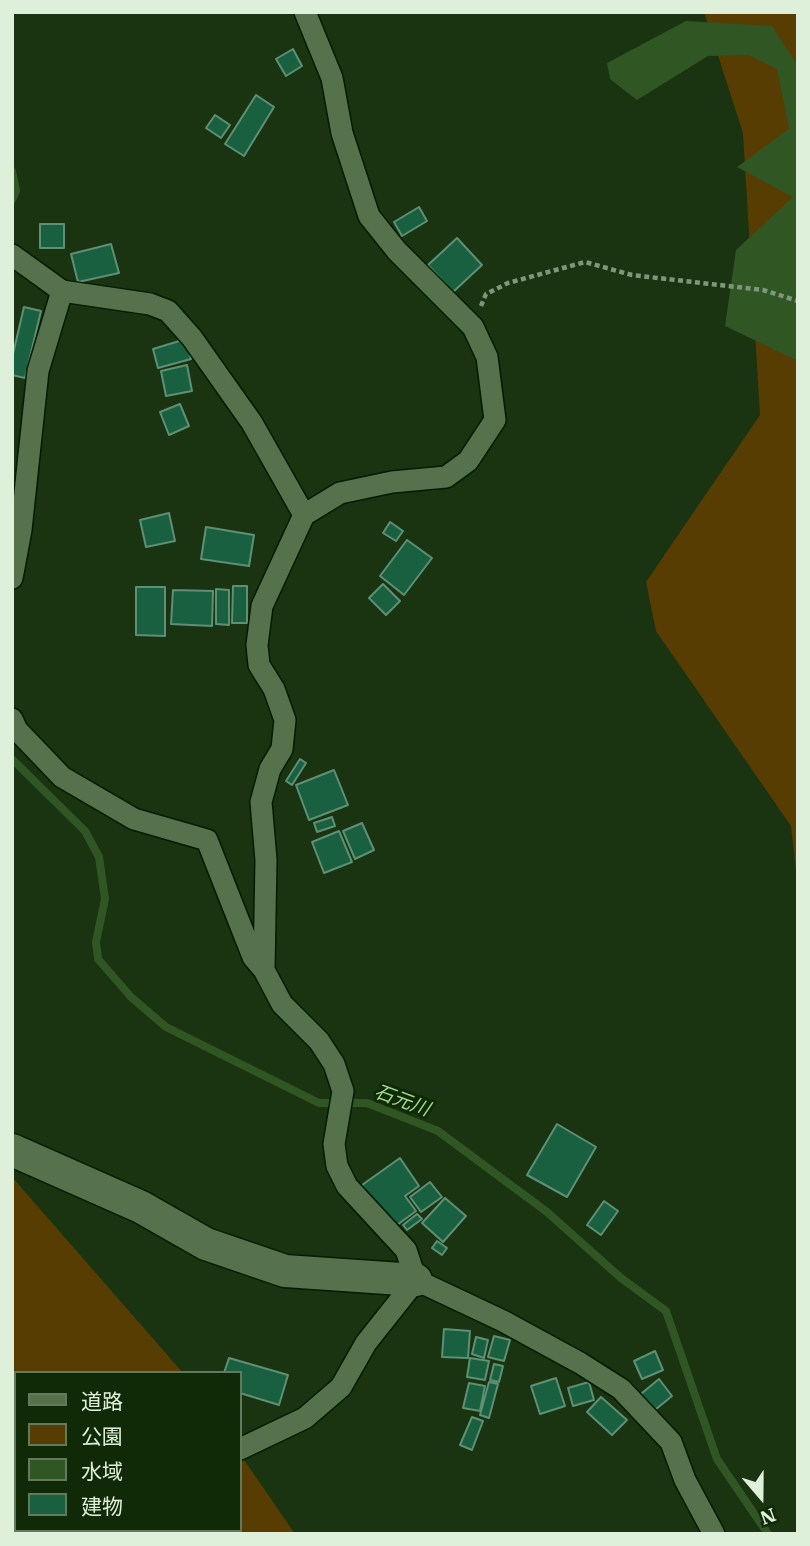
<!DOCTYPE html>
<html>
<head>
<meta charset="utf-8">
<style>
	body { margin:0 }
	#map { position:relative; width:810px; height:1546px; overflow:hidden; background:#1a3411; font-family:"IBM Plex Serif","Noto Sans JP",serif }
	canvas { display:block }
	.frame { position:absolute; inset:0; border:14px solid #deefda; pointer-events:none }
	.legend { position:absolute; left:14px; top:1371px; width:228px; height:161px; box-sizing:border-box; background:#102a07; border:2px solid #62795b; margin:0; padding:9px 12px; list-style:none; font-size:21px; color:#deefda }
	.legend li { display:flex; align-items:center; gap:14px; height:35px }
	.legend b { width:35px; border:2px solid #62795b }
	.north { position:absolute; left:726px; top:1462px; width:70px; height:70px; -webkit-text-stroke:5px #102a07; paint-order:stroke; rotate:160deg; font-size:19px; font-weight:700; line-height:28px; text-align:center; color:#deefda }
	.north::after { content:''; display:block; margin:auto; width:24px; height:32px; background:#deefda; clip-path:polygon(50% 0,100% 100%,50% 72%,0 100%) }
</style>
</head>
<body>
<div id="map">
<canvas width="810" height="1546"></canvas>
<div class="frame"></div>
<ul class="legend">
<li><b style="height:9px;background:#55724c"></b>道路</li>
<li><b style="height:19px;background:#583d03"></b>公園</li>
<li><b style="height:19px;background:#305624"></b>水域</li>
<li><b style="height:19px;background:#18603f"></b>建物</li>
</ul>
<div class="north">N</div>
</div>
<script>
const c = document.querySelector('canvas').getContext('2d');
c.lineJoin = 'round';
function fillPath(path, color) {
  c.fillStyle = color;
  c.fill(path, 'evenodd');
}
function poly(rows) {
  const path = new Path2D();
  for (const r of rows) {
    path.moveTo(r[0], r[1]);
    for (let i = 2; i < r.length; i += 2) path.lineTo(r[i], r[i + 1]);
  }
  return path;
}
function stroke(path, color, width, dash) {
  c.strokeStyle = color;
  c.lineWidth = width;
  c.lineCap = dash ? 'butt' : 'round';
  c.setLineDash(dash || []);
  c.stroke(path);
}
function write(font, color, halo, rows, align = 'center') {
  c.font = font + ' "IBM Plex Serif","Noto Sans JP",serif';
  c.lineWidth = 6;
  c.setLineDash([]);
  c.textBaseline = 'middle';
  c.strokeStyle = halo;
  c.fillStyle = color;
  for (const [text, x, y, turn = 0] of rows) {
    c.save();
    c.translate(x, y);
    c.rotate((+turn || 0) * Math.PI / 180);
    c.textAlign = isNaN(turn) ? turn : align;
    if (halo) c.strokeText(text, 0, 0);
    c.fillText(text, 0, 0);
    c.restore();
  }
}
fillPath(poly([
	[704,12,798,12,798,888,791,826,656,631,646,582,760,415,743,133],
	[12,1177,183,1373,16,1373,16,1530,240,1530,240,1454,295,1534,12,1534]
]), '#583d03');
fillPath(poly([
	[686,21,772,26,798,66,798,361,725,326,736,250,793,197,737,167,789,129,777,69,748,55,708,56,637,100,610,79,607,63]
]), '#305624');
stroke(poly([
	[12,171,16,191,12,200],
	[12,759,85,831,99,857,105,899,96,942,98,959,131,997,166,1027,319,1103,367,1103,438,1131,547,1212,621,1278,666,1311,717,1459,768,1534]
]), '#305624', 8);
const building = poly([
	[293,49,302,66,286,76,276,59,293,49],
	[256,95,274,107,244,156,225,144,256,95],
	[215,115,230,125,221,138,206,128,215,115],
	[419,207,427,221,402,236,394,222,419,207],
	[40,224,64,224,64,248,40,248,40,224],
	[457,238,482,265,453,292,428,265,457,238],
	[111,244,119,273,78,282,71,254,111,244],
	[24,307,41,311,25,378,12,375,12,358,24,307],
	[186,339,191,359,158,368,153,349,186,339],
	[187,365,192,391,166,396,161,371,187,365],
	[180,404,189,426,169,435,160,412,180,404],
	[169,513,175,541,146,547,140,520,169,513],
	[390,522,403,531,396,541,383,533,390,522],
	[206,527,254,535,249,566,201,559,206,527],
	[407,540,432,558,404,595,380,576,407,540],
	[383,584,400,601,386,615,369,598,383,584],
	[233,586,247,586,247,623,232,623,233,586],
	[136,587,165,587,165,636,136,635,136,587],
	[216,589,229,590,229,625,216,624,216,589],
	[173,590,213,591,212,626,171,624,173,590],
	[300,759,306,763,292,785,286,781,300,759],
	[334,770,348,805,309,820,296,785,334,770],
	[332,817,335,826,317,832,314,823,332,817],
	[362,823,374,850,355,859,343,831,362,823],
	[339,831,352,862,324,873,312,842,339,831],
	[557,1124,596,1147,567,1197,527,1175,557,1124],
	[400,1158,419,1186,405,1196,416,1211,393,1228,362,1185,400,1158],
	[430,1182,442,1197,421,1212,410,1197,430,1182],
	[445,1198,466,1216,443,1242,422,1223,445,1198],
	[604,1201,618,1211,601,1235,587,1225,604,1201],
	[417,1214,422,1219,407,1230,403,1225,417,1214],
	[437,1241,447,1248,442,1255,432,1248,437,1241],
	[444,1329,470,1331,468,1358,442,1357,444,1329],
	[494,1336,510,1340,504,1361,488,1357,494,1336],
	[476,1337,488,1340,484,1358,472,1354,476,1337],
	[655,1351,663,1370,642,1379,634,1361,655,1351],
	[229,1358,288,1375,279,1405,240,1393,240,1373,224,1373,229,1358],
	[470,1358,489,1361,485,1380,467,1377,470,1358],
	[494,1364,503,1366,499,1382,490,1380,494,1364],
	[556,1378,565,1406,540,1414,531,1386,556,1378],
	[659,1379,672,1396,650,1414,636,1398,659,1379],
	[489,1382,498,1384,489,1418,480,1415,489,1382],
	[589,1382,594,1400,573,1406,568,1388,589,1382],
	[469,1383,485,1386,480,1411,463,1408,469,1383],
	[601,1397,627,1420,612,1435,587,1412,601,1397],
	[472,1417,483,1421,472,1450,460,1445,472,1417]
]);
fillPath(building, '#18603f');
stroke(building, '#5f8f74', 2);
const street = poly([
	[12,255,62,291,150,304,168,311,192,338,252,423,304,515,340,493,392,482,446,477,468,461,495,420,487,357,473,327,397,251,369,216,342,133,332,78,305,12],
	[12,578,21,530,38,371,62,291],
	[12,719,17,730,62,777,134,819,207,840,253,957,264,970,282,1004,319,1041,334,1064,343,1091,334,1144,337,1166,347,1186,406,1250,416,1280,503,1321,580,1363,621,1389,671,1442,685,1480,714,1534],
	[264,970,266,860,261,802,270,769,282,749,285,720,274,689,259,665,257,645,262,606,304,515],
	[240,1449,305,1418,341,1387,366,1343,416,1280],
	[64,1534,67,1530]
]);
const secondary = poly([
	[12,1150,141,1207,206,1244,285,1271,416,1280]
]);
stroke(street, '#031b00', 24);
stroke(secondary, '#031b00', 35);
stroke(poly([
	[481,306,486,294,508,283,585,262,632,275,763,290,798,301],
	[12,1474,16,1474]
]), '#80967a', 4.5, [5, 3.5]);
stroke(street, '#55724c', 21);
stroke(secondary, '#55724c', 32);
write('italic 19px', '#9fda8e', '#102a07', [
	["石元川",402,1101,20]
]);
</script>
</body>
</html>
